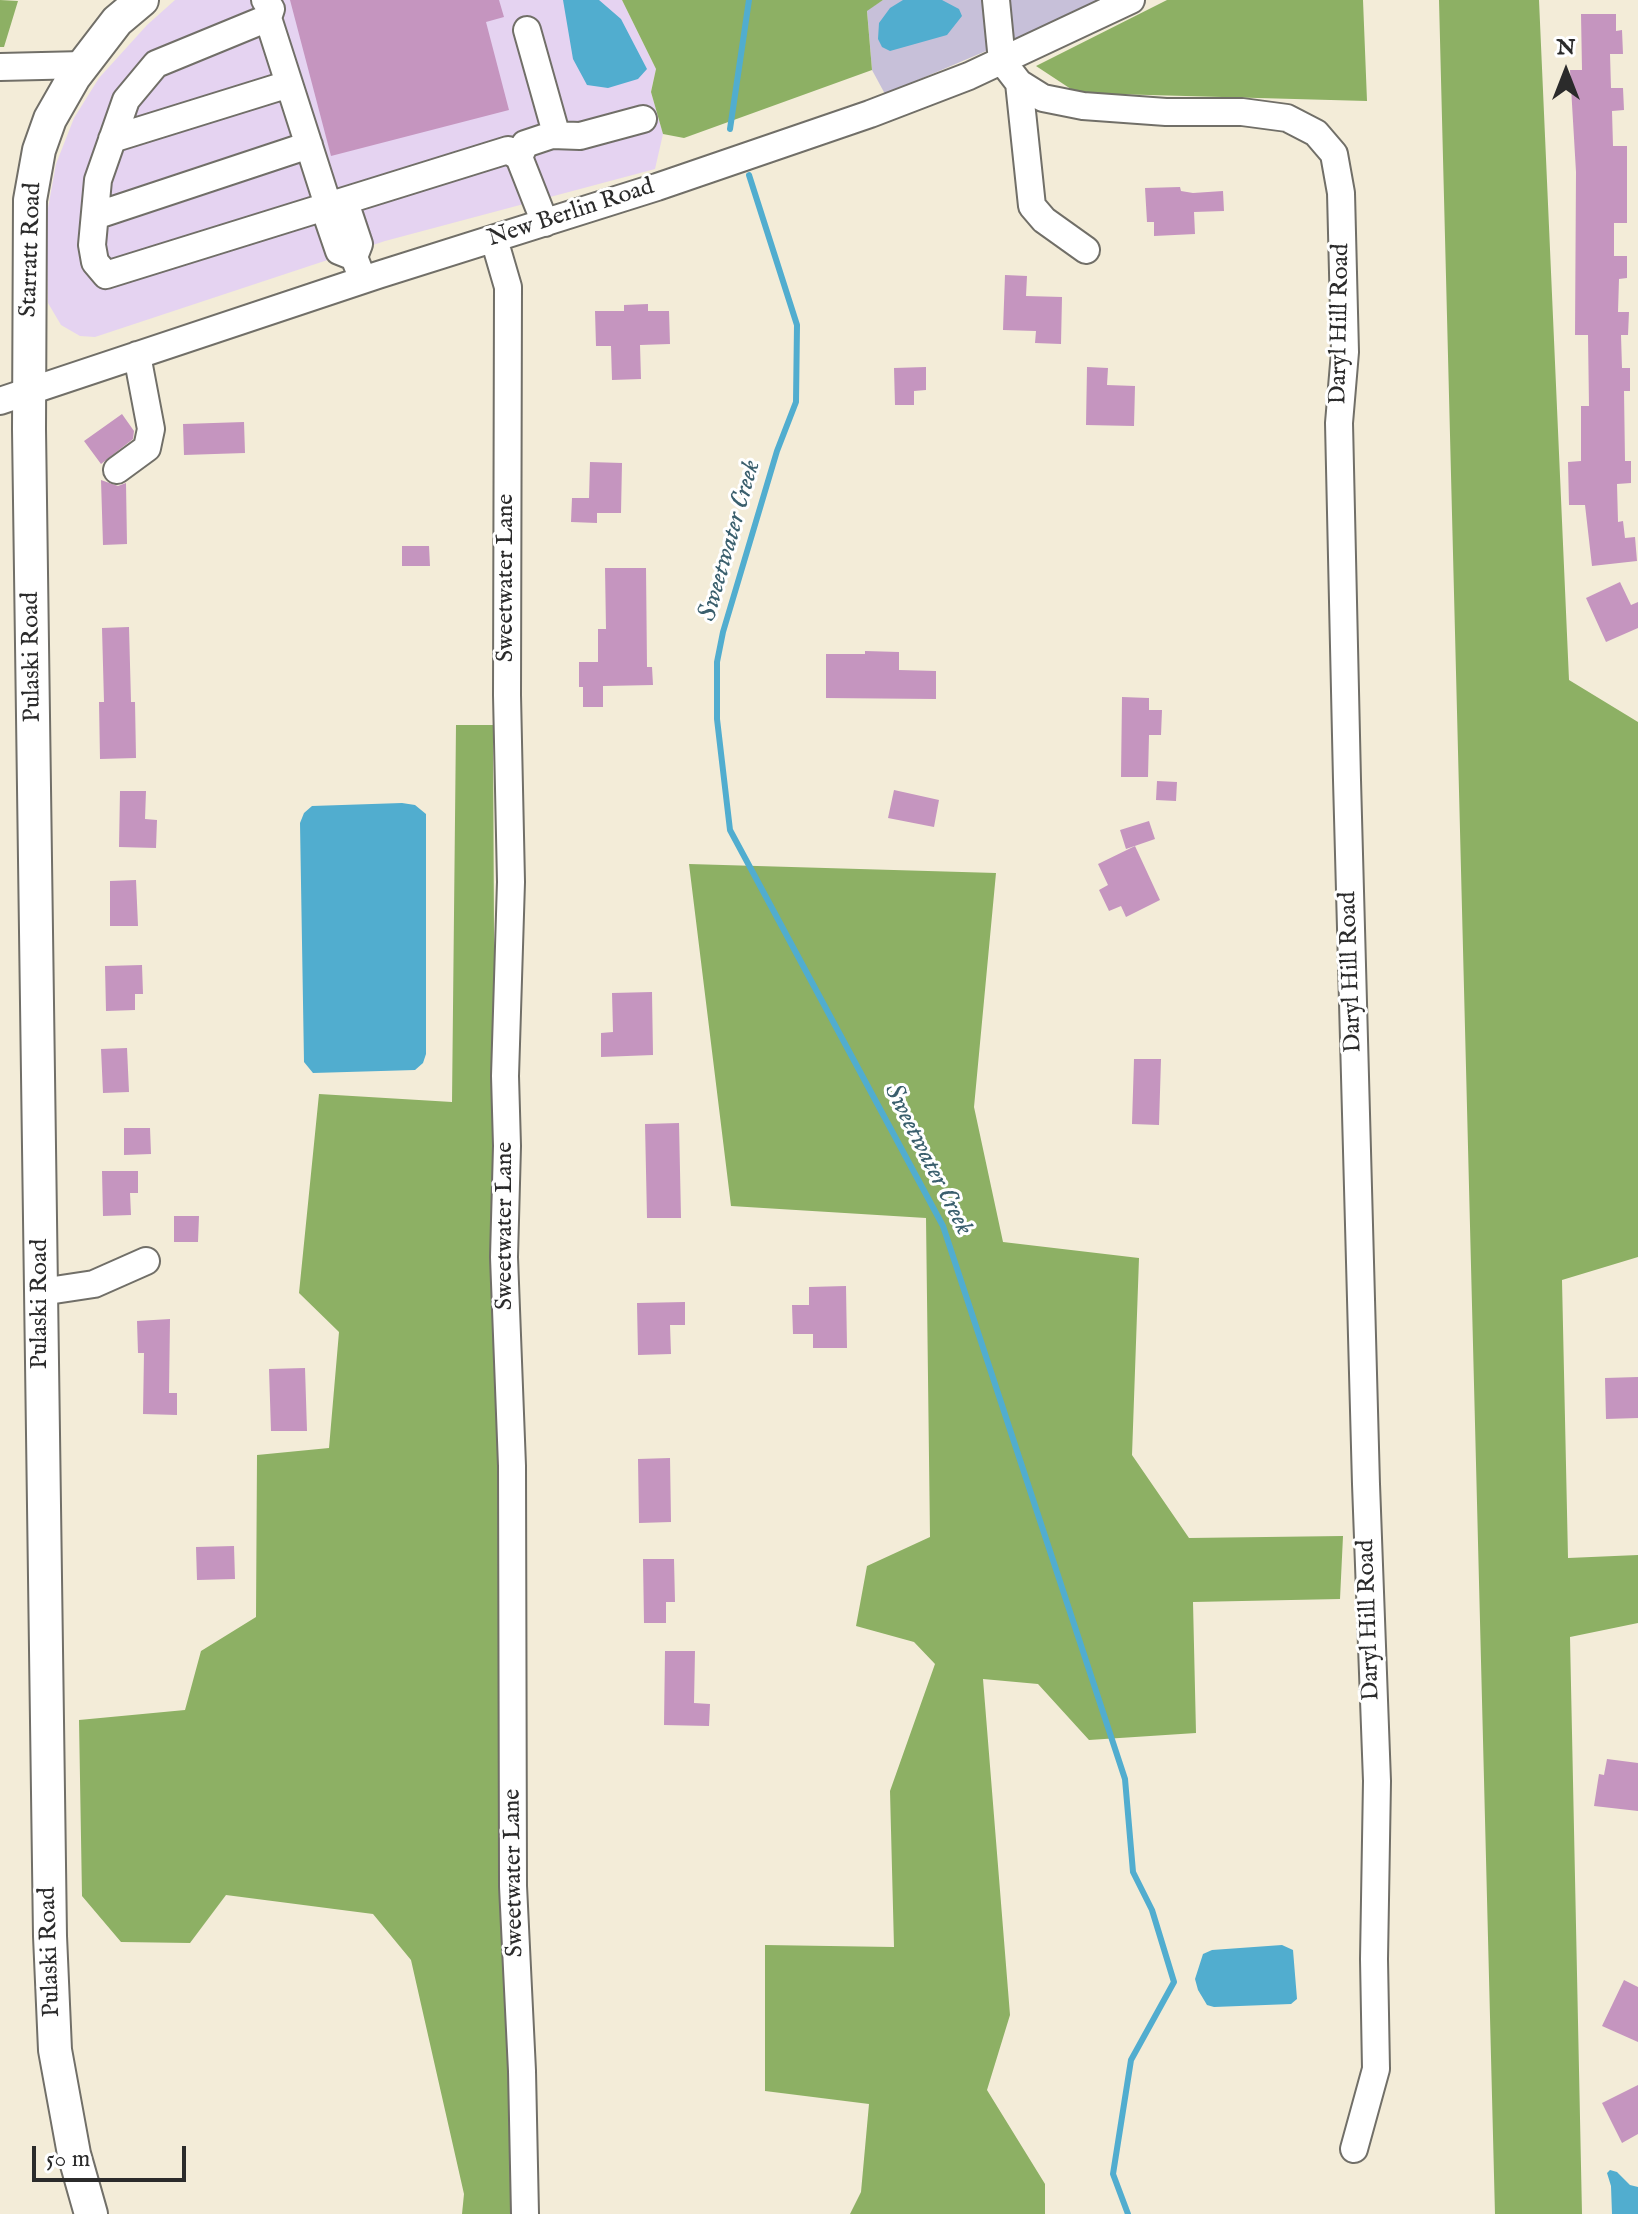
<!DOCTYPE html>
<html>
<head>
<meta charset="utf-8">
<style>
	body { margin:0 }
	#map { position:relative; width:1638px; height:2214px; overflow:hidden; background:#f3ecd8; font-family:"IM FELL English",serif }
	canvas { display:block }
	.north { position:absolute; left:1526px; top:32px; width:80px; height:80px; -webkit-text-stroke:6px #fff; paint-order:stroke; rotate:0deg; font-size:22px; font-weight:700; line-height:32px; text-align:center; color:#2b2b2b }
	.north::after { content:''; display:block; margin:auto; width:28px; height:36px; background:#2b2b2b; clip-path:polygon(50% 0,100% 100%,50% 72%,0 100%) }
	.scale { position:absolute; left:32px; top:2146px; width:154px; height:36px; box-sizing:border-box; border:4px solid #2b2b2b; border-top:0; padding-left:10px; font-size:24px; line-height:28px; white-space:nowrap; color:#2b2b2b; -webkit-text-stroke:6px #fff; paint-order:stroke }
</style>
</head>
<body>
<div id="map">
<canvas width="1638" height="2214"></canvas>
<div class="north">N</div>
<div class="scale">50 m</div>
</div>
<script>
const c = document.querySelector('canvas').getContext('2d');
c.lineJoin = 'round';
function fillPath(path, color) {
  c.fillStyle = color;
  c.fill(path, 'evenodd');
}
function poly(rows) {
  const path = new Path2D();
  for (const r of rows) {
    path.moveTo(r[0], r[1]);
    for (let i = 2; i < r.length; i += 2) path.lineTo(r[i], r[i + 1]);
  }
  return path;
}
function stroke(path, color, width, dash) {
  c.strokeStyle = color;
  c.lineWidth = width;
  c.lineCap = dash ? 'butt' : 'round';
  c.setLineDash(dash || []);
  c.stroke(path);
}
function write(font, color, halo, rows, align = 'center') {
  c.font = font + ' "IM FELL English",serif';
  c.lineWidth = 6;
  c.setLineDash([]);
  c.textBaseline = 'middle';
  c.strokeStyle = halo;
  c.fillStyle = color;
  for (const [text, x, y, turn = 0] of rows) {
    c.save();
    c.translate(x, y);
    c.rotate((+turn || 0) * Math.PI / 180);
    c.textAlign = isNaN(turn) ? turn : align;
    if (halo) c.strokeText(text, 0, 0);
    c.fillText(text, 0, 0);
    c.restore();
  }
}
fillPath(poly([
	[175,0,622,0,656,69,651,92,663,134,655,169,385,241,95,337,80,336,61,325,48,303,46,219,56,164,74,118,99,78,147,25]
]), '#e5d3f1');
fillPath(poly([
	[883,0,1106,0,885,94,872,70,867,10]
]), '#c7c0d9');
fillPath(poly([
	[0,0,18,1,4,47,0,47],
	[622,0,883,0,867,11,872,70,684,138,663,134,651,92,656,69],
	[1167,0,1363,0,1367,101,1077,93,1036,66],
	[1439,0,1539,0,1569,680,1638,722,1638,1257,1562,1280,1568,1558,1638,1555,1638,1623,1570,1637,1582,2214,1495,2214],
	[456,725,493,725,496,1353,513,2214,462,2214,464,2194,411,1960,373,1914,226,1895,190,1943,121,1942,82,1896,79,1720,185,1710,201,1651,256,1617,257,1455,329,1448,339,1332,299,1293,319,1094,452,1102],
	[689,864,996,873,974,1107,1003,1242,1139,1258,1132,1455,1189,1538,1343,1536,1340,1599,1193,1602,1196,1733,1089,1740,1038,1684,983,1679,1010,2015,987,2090,1045,2184,1045,2214,850,2214,861,2192,869,2104,765,2091,765,1945,894,1947,890,1791,935,1664,914,1642,856,1626,867,1566,930,1537,926,1218,731,1206]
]), '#8db064');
fillPath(poly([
	[563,0,599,0,621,19,647,69,638,79,608,88,587,85,573,59],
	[903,0,942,0,959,9,962,16,947,35,890,51,882,47,878,39,879,23,890,8],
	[402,803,415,805,426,814,426,1054,423,1063,415,1070,313,1073,304,1062,300,823,304,813,312,806],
	[1282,1945,1293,1950,1297,1999,1291,2004,1214,2007,1207,2005,1198,1990,1195,1979,1203,1954,1212,1950],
	[1610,2170,1617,2172,1630,2185,1638,2187,1638,2214,1612,2214,1611,2186,1607,2173]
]), '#51adcf');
stroke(poly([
	[730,129,749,0],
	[749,175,797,325,796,402,777,451,723,632,717,662,717,719,730,830,943,1226,1125,1779,1133,1872,1152,1910,1174,1982,1131,2060,1113,2174,1128,2214]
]), '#51adcf', 6);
fillPath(poly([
	[290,0,499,0,504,17,486,22,509,110,331,156],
	[1581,14,1616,14,1616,31,1622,30,1623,54,1610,54,1611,88,1623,88,1624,110,1612,111,1613,146,1627,146,1627,223,1614,223,1614,256,1627,256,1627,278,1619,279,1618,312,1629,312,1628,335,1621,335,1622,368,1630,368,1630,391,1624,391,1625,461,1631,461,1631,483,1617,484,1618,522,1623,521,1625,538,1635,537,1637,561,1592,566,1585,505,1569,505,1568,462,1581,461,1581,406,1589,406,1588,335,1575,335,1576,172,1570,70,1582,70],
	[1180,187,1181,191,1193,193,1223,191,1224,211,1194,212,1195,234,1154,236,1154,222,1147,222,1145,188],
	[1005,275,1027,276,1026,296,1062,297,1061,344,1035,343,1036,331,1003,330],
	[648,304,648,311,669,311,670,344,640,345,641,379,612,380,611,346,596,346,595,311,624,311,624,305],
	[926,367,926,390,914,391,914,405,895,405,894,368],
	[1087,367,1108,368,1107,385,1135,386,1134,426,1086,425],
	[122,414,134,431,133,439,101,464,84,441],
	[244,422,245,453,184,455,183,424],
	[590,462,622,463,621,513,597,513,597,523,571,522,572,498,589,498],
	[101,480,118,486,126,483,127,544,103,545],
	[402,546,429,546,430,566,402,566],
	[605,568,646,568,647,667,652,667,653,685,603,686,603,707,583,707,583,687,579,687,579,662,598,662,598,629,606,629],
	[1620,582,1631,605,1638,602,1638,628,1606,642,1586,598],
	[129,627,131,702,135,702,136,758,100,759,99,702,104,702,102,628],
	[865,651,899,652,899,670,936,671,936,699,826,698,826,654,865,654],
	[1122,697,1149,698,1149,710,1162,710,1161,735,1149,735,1148,777,1121,777],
	[1157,781,1177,782,1176,801,1156,800],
	[894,790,939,800,934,827,888,818],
	[120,791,146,791,145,819,157,820,156,848,119,847],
	[1149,821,1155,839,1126,849,1120,830],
	[1135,846,1160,900,1126,917,1121,906,1109,911,1099,890,1108,885,1098,864],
	[136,880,138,926,110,926,110,881],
	[142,965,143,994,135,994,135,1010,106,1011,105,966],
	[652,992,653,1055,601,1057,601,1033,613,1032,612,993],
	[127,1048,129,1092,103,1093,101,1049],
	[1134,1059,1161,1059,1159,1125,1132,1124],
	[679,1123,681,1218,647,1218,645,1124],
	[124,1128,150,1128,151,1154,124,1155],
	[102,1171,138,1171,138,1193,130,1193,131,1215,103,1216],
	[174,1216,199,1216,198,1242,174,1242],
	[846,1286,847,1348,813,1348,813,1334,793,1334,792,1305,809,1305,809,1287],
	[685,1302,685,1325,670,1325,671,1354,638,1355,637,1303],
	[170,1319,169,1393,177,1393,177,1415,143,1414,144,1353,138,1353,137,1321],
	[305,1368,307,1431,271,1431,269,1369],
	[1638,1377,1638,1418,1606,1419,1605,1378],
	[670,1458,671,1522,639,1523,638,1459],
	[234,1546,235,1579,197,1580,196,1547],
	[643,1559,674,1559,675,1602,666,1602,666,1623,644,1623],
	[665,1651,695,1651,694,1703,710,1704,709,1726,664,1725],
	[1607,1759,1638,1763,1638,1811,1594,1806,1599,1774,1604,1775],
	[1624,1980,1638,1987,1638,2042,1602,2026],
	[1638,2085,1638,2134,1622,2143,1602,2103]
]), '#c595bf');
const minor = poly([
	[265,0,271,9,268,18,156,64,126,100,98,180,92,245,95,262,106,275,508,150,519,157,545,223],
	[996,0,1002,61,1019,83,1043,98,1083,106,1166,112,1242,112,1287,118,1316,133,1334,154,1341,193,1345,352,1339,423,1347,780,1366,1484,1377,1781,1374,1959,1376,2069,1354,2149],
	[268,18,328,205],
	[0,67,84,65],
	[1019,83,1032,206,1044,220,1086,250],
	[552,135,580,136,643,119],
	[112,139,289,84],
	[519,157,525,144,552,135,554,126,527,30],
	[334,204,349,214,359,244,354,257,363,280],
	[334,204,328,219,339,251,354,257],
	[95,216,309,145],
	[494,239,508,287,507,695,511,882,505,1076,507,1146,504,1257,512,1466,513,1886,522,2071,525,2214],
	[0,401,378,275,657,187,870,114,969,76,1131,0],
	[117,470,147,448,151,429,137,355],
	[41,1292,94,1284,146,1261]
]);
const major = poly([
	[91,2214,74,2154,55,2050,50,1936,29,429,30,200,39,150,50,119,74,77,117,21,142,0]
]);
stroke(minor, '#716f68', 30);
stroke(major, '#716f68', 36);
stroke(minor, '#fff', 26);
stroke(major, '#fff', 32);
write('24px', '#2b2b2b', '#fff', [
	["New Berlin Road",571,214,-18],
	["Starratt Road",32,250,-88],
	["Daryl Hill Road",1341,324,-89],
	["Sweetwater Lane",507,578,-90],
	["Pulaski Road",33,657,-91],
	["Daryl Hill Road",1352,972,-92],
	["Sweetwater Lane",506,1226,-90],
	["Pulaski Road",41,1304,-90],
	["Daryl Hill Road",1370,1620,-92],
	["Sweetwater Lane",515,1873,-91],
	["Pulaski Road",51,1952,-92]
]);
write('italic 26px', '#3a5f6d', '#fff', [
	["Sweetwater Creek",731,541,-74],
	["Sweetwater Creek",927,1160,63]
]);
</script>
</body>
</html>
